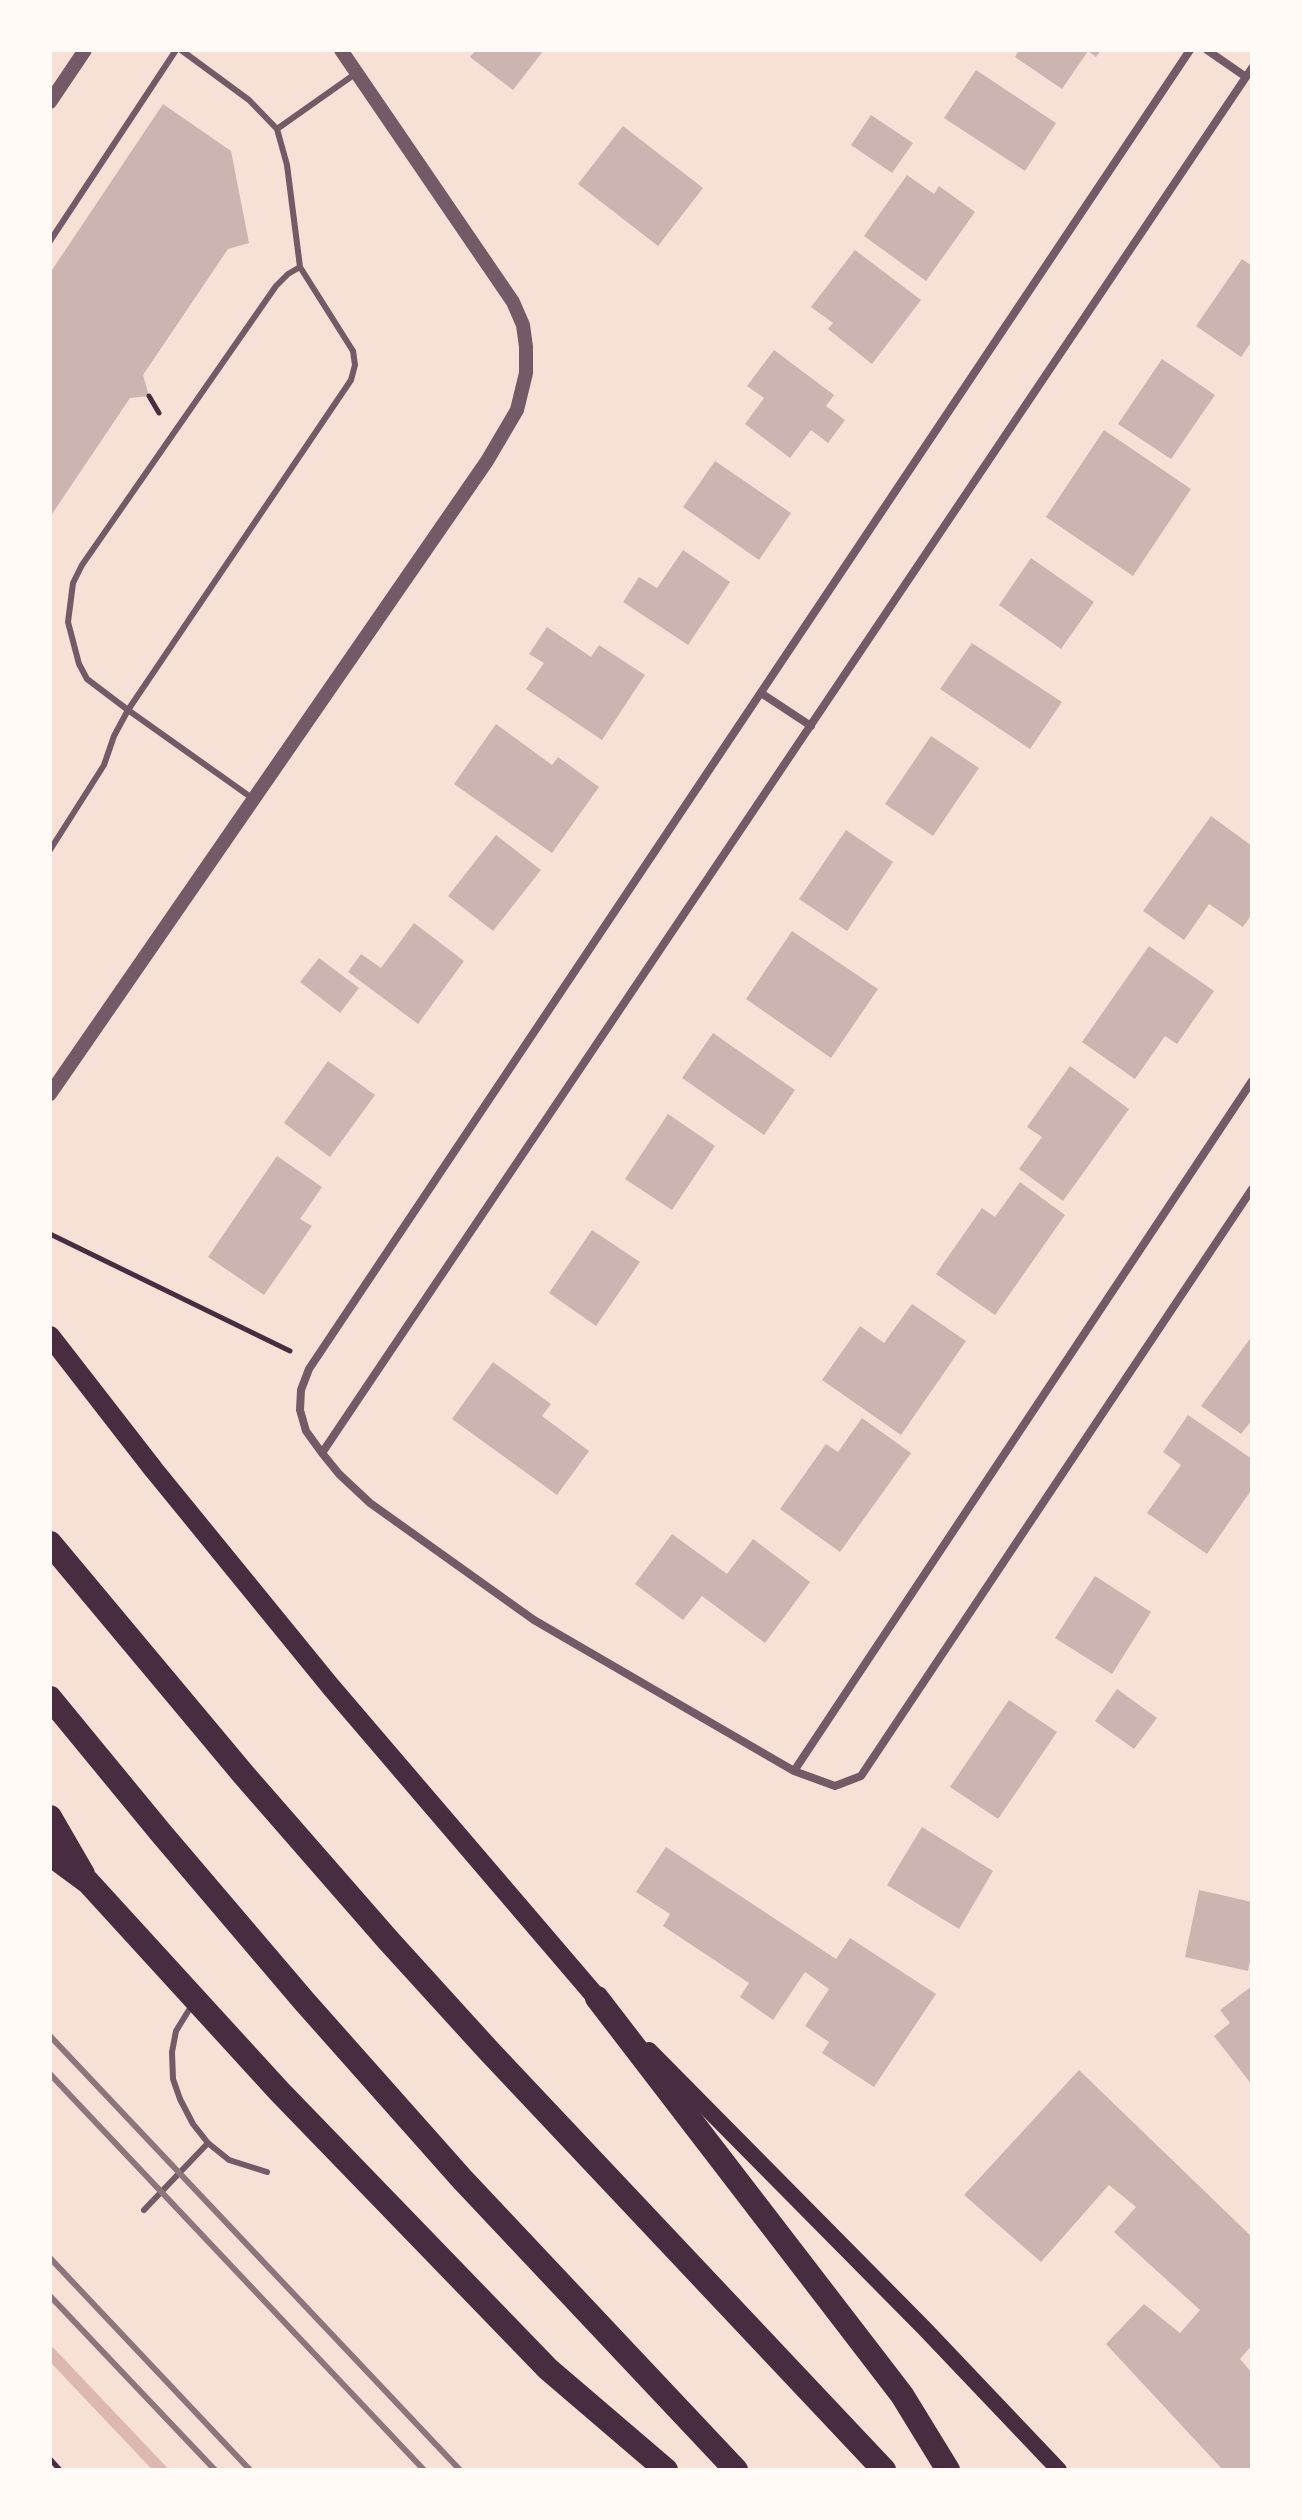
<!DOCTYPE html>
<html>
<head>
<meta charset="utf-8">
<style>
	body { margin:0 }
	#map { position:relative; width:1302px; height:2520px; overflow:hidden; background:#f7e1d7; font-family:Signika,sans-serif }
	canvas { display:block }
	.frame { position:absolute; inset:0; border:52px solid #fffaf5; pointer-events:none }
</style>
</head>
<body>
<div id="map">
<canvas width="1302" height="2520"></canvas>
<div class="frame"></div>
</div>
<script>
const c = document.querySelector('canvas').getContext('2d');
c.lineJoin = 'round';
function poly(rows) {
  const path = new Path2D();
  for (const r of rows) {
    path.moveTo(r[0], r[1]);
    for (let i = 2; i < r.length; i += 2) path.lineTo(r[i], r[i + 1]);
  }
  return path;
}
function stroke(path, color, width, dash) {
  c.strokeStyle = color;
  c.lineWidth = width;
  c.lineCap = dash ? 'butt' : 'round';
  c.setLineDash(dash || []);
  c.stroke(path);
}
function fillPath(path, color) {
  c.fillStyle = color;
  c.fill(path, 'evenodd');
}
stroke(poly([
	[50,2353,161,2470]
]), '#dcb8b0', 12);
fillPath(poly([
	[476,50,544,50,513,90,470,57],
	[1019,50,1101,50,1096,57,1088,51,1062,89,1015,57],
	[976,70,1056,123,1025,171,944,118],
	[163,104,231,151,249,243,228,249,143,375,149,396,130,398,50,517,50,273],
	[871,115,913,143,892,173,851,145],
	[623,126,703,188,658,246,578,184],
	[907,175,934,194,939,186,975,212,926,281,864,236],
	[855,250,921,300,872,364,828,329,833,323,811,307],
	[1242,259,1252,266,1252,341,1241,357,1196,326],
	[774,350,834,395,826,406,845,420,828,443,811,430,790,458,745,424,764,398,747,386],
	[1162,359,1215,395,1171,459,1118,424],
	[1104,430,1191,489,1133,576,1046,517],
	[715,461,791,513,759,560,683,507],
	[683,550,730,582,688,645,623,602,639,577,657,588],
	[1031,558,1094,602,1061,649,999,605],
	[547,627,591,657,599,645,645,675,602,740,526,689,544,663,529,654],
	[972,643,1062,702,1030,749,940,689],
	[496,724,552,765,558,757,599,787,552,853,454,784],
	[931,736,979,768,933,836,885,804],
	[1211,816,1252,846,1252,914,1243,927,1209,904,1184,940,1143,911],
	[846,830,893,862,847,931,799,899],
	[496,835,541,870,493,931,448,896],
	[414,923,464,961,418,1024,348,972,361,954,381,968],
	[792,931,878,989,831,1058,746,999],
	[1149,946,1214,991,1177,1044,1165,1036,1135,1079,1082,1042],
	[319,958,359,988,340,1013,300,982],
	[713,1033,795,1090,764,1135,682,1078],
	[328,1061,375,1095,330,1157,284,1123],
	[1070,1066,1129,1109,1063,1201,1019,1169,1042,1137,1027,1127],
	[668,1114,715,1146,672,1210,625,1179],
	[277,1156,322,1187,300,1219,312,1226,264,1295,208,1257],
	[1020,1182,1065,1215,995,1315,936,1274,982,1208,995,1217],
	[592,1230,640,1262,596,1326,549,1293],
	[912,1304,966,1341,901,1435,822,1380,860,1326,884,1343],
	[1252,1336,1252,1420,1241,1434,1201,1406],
	[493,1362,551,1404,542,1416,589,1451,557,1495,452,1419],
	[1188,1415,1252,1459,1252,1489,1207,1554,1147,1513,1181,1465,1163,1452],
	[862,1418,911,1453,840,1552,780,1509,826,1444,838,1452],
	[672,1534,727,1574,753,1539,810,1582,765,1643,702,1596,683,1620,635,1584],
	[1095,1576,1151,1612,1112,1674,1055,1638],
	[1117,1689,1157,1718,1134,1749,1095,1721],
	[1009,1700,1057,1732,998,1819,950,1787],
	[922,1827,993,1871,959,1929,887,1885],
	[666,1847,836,1959,850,1938,936,1994,874,2087,822,2053,829,2042,805,2026,829,1989,805,1972,773,2020,740,1997,749,1983,663,1926,670,1914,636,1892],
	[1199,1890,1252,1902,1252,1950,1248,1971,1185,1957],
	[1252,1986,1252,2085,1214,2036,1230,2023,1220,2010],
	[1079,2070,1252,2237,1252,2345,1240,2359,1252,2373,1252,2470,1223,2470,1106,2344,1144,2304,1180,2333,1200,2310,1114,2232,1136,2207,1109,2185,1041,2262,964,2195]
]), '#ccb4b1');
stroke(poly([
	[149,396,159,413],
	[50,1234,290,1351],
	[50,2459,60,2470]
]), '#4a2c40', 5);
stroke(poly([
	[181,50,249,100,277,129],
	[50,241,176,50],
	[252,798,128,710,351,380,355,365,353,351,300,267,287,165,277,129,355,74],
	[50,850,104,765,114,736,128,710,87,679,79,664,68,622,73,583,82,565,276,286,288,274,300,267],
	[192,2005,176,2031,172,2052,173,2079,180,2099,193,2124,208,2143,229,2160,267,2172],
	[144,2210,208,2143]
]), '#755966', 6);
stroke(poly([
	[1190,50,309,1369,301,1390,300,1410,306,1431,322,1453,339,1474,370,1503,534,1620,794,1771,835,1786,861,1776,1252,1189],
	[1207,50,1246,77],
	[761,693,811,726],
	[322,1453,1252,68],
	[794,1771,1252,1081]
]), '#755966', 8);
stroke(poly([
	[50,102,85,50],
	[50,1094,487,461,517,410,526,373,526,347,523,325,513,302,341,50]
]), '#755966', 14);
stroke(poly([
	[649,2050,924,2328,1059,2470]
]), '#4a2c40', 16);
stroke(poly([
	[50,1336,154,1470,331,1687,597,1998]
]), '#4a2c40', 20);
stroke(poly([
	[50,1543,244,1775,388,1940,489,2051,884,2470],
	[50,1698,161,1833,304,2001,462,2179,736,2470],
	[50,1817,83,1874],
	[50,1854,88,1882,279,2091,548,2369,666,2470],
	[597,1998,902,2395,948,2470]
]), '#4a2c40', 24);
stroke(poly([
	[50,2036,460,2470],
	[50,2074,424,2470],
	[50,2258,250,2470],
	[50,2296,215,2470]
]), '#8f747c', 6);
</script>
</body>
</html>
